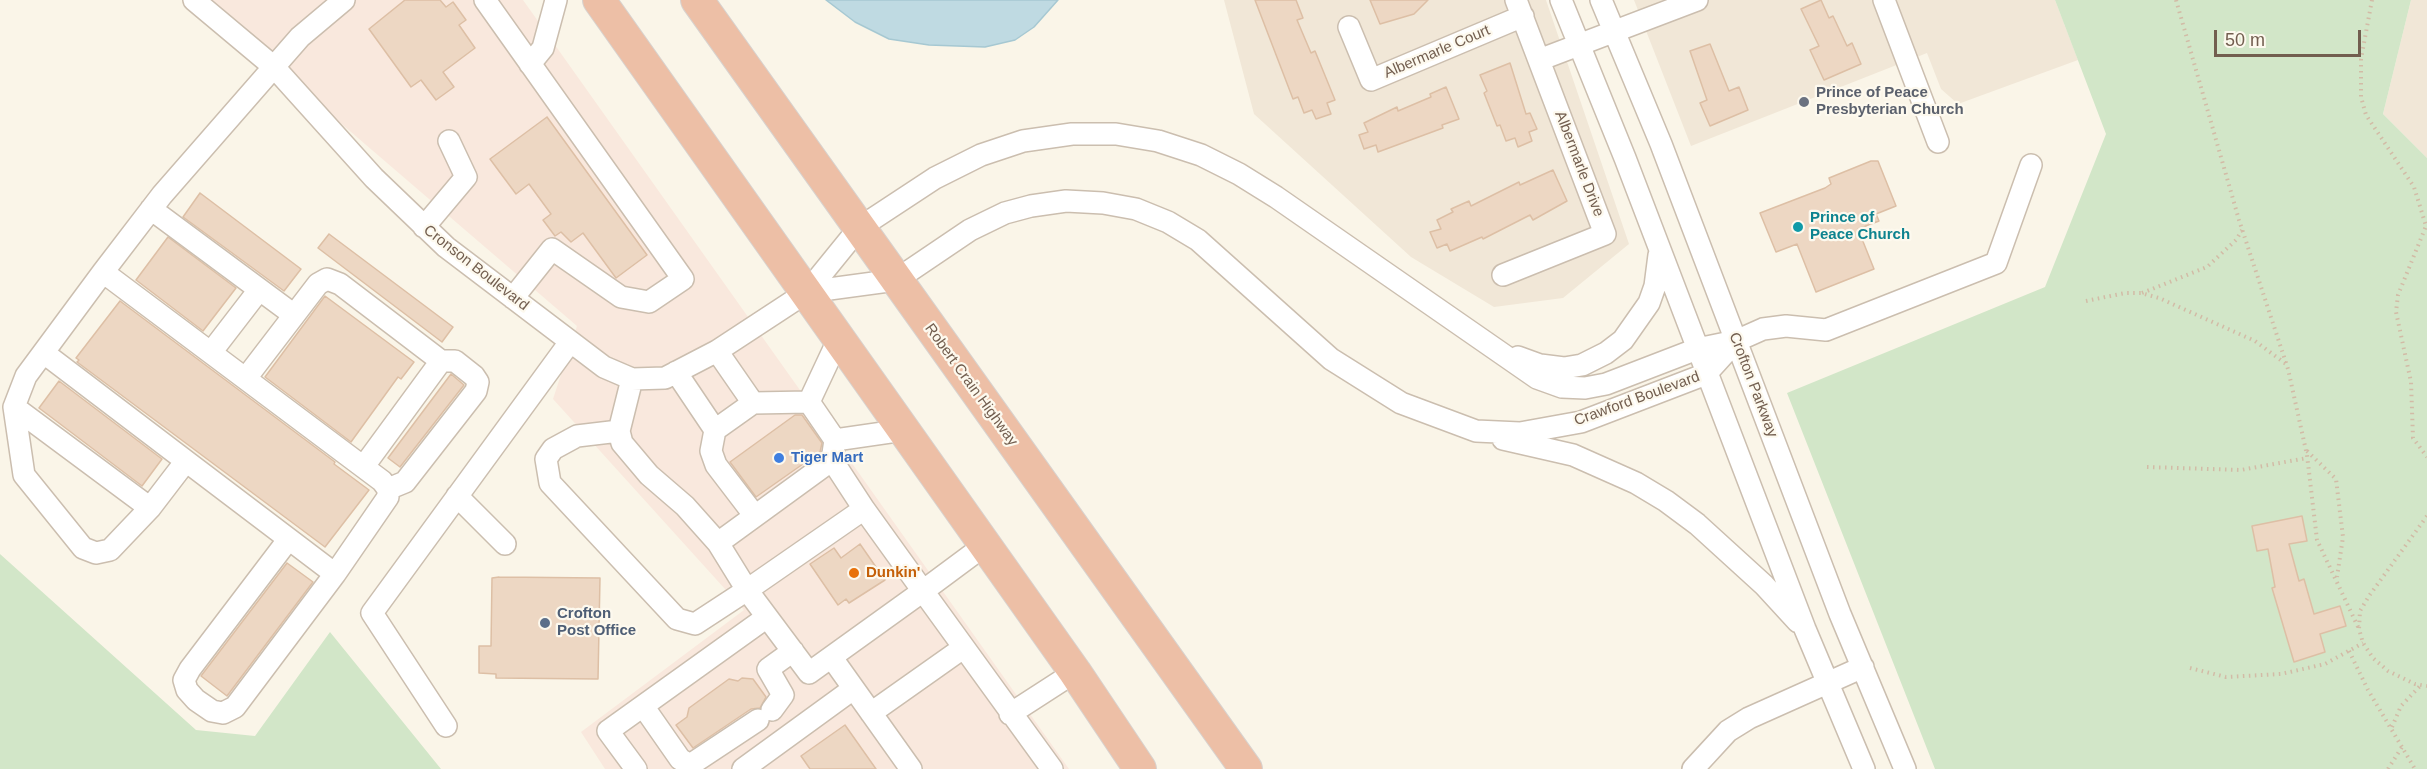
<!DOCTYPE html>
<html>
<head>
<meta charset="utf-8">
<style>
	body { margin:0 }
	#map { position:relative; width:2427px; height:769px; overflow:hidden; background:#faf5e8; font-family:Helvetica,sans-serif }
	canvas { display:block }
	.scale { position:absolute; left:2214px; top:30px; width:147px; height:27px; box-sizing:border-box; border:3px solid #725e4f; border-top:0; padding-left:8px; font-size:18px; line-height:21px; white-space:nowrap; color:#725e4f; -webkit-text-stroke:4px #fdf9ee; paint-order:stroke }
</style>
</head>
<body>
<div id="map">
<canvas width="2427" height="769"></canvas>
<div class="scale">50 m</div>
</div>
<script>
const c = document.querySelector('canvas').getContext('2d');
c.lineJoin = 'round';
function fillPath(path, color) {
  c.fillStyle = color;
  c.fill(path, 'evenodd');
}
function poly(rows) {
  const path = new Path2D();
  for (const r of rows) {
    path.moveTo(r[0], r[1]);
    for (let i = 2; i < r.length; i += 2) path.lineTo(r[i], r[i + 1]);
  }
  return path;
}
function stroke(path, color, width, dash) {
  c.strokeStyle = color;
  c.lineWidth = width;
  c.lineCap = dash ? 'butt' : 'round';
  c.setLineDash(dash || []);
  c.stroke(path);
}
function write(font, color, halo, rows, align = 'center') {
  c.font = font + ' Helvetica,sans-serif';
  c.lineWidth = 4.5;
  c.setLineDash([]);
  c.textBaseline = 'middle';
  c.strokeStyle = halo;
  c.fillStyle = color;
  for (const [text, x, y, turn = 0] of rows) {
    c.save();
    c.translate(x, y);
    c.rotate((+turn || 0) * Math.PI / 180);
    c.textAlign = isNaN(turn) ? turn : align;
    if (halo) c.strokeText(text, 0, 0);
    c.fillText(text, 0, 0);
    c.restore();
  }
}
fillPath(poly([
	[1224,0,1546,0,1629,244,1563,298,1494,307,1411,257,1254,114],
	[1634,0,2055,0,2078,60,1958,104,1941,89,1927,53,1691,146],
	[2411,0,2427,0,2427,158,2383,114]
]), '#f1e7d7');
fillPath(poly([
	[209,0,523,0,1069,769,605,769,581,732,744,610,553,399,577,326,330,114]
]), '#f9e8dd');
fillPath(poly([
	[2055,0,2411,0,2383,114,2427,158,2427,769,1935,769,1787,393,2045,287,2106,134],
	[0,554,196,730,255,736,330,632,441,769,0,769]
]), '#d2e6c8');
const water = poly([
	[826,0,1058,0,1034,27,1015,40,985,47,929,45,889,39,855,22,826,0]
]);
fillPath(water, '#bfdae2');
stroke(water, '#a6c8d2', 1.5);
const building = poly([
	[405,0,440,0,446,7,453,2,466,20,459,25,475,48,443,72,454,87,436,100,421,80,411,87,369,29,405,0],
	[1255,0,1296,0,1303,18,1297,20,1311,53,1315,51,1335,100,1327,103,1331,114,1316,119,1312,110,1304,113,1298,97,1293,99,1255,0],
	[1370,0,1428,0,1414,14,1380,24,1370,0],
	[1821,0,1829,18,1833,16,1847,46,1852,43,1861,64,1824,80,1810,50,1819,46,1801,9,1821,0],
	[1710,44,1729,91,1739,87,1748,110,1710,126,1700,103,1707,100,1690,51,1710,44],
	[1510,63,1526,114,1530,113,1537,129,1529,132,1532,141,1518,147,1515,138,1506,141,1500,125,1497,126,1484,93,1487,91,1480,75,1510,63],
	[1446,87,1459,119,1442,125,1443,128,1378,152,1376,145,1364,149,1359,135,1368,132,1364,123,1397,107,1398,111,1431,97,1430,94,1446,87],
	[547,117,647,255,616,278,583,233,571,242,561,232,555,236,543,220,551,214,529,184,516,194,490,159,547,117],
	[1871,161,1878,161,1896,206,1876,214,1879,221,1858,229,1874,269,1816,292,1797,244,1776,252,1760,213,1825,188,1831,184,1829,178,1871,161],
	[1553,170,1567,201,1533,220,1530,215,1483,239,1482,237,1450,251,1447,244,1437,248,1430,232,1441,229,1437,220,1453,212,1451,209,1469,201,1471,206,1519,182,1520,185,1553,170],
	[200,193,301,269,284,291,183,217,200,193],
	[329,234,453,327,442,342,318,248,329,234],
	[168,237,236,288,203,331,136,280,168,237],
	[325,296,414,362,401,379,398,377,351,442,265,377,325,296],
	[120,301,335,462,334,464,369,490,325,547,77,362,79,360,76,358,120,301],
	[451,374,464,385,400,467,388,458,451,374],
	[59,381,162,459,142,486,39,408,59,381],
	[795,415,802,415,822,443,820,452,756,497,730,462,795,415],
	[2302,516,2307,541,2289,544,2299,581,2304,579,2314,614,2340,606,2346,626,2320,634,2325,652,2294,662,2272,588,2275,587,2268,549,2257,551,2252,526,2302,516],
	[860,544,885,580,849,603,846,599,838,605,810,564,834,548,841,558,860,544],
	[287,563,313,582,227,696,201,676,287,563],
	[499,577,600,578,598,679,496,678,496,674,479,673,479,646,491,646,492,578,499,577],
	[742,678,753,679,766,697,760,708,751,709,693,748,676,725,687,717,689,708,729,679,738,681,742,678],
	[845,725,876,769,810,769,801,756,845,725]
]);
fillPath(building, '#edd7c3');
stroke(building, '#ddbfa5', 1.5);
const minor = poly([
	[194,0,274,67,374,178,446,247,604,367,632,379,665,378,717,351,807,292,859,228,935,178,981,155,1023,141,1072,134,1116,134,1158,141,1201,155,1239,174,1276,197,1537,378,1562,387,1585,388,1606,384,1697,349,1736,341,1763,329,1786,326,1826,330,1996,263,2031,165],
	[485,0,683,279,649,302,621,297,552,249,513,298],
	[1561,0,1625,158,1805,629,1864,769],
	[1601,0,1661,144,1840,614,1905,769],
	[1884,0,1938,142],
	[1349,27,1371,80,1523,16],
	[1539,60,1697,0],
	[530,64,543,48,556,0],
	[151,209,294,315],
	[424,227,466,177,449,141],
	[103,272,382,481,388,489,388,497,335,574,186,461,150,508,110,550,96,553,83,548,24,475,14,407,26,376,103,272,162,195,300,37,344,0],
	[1503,275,1605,234,1516,0],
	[807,292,896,280,970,230,1005,213,1031,206,1066,201,1103,203,1136,209,1168,222,1198,240,1331,359,1401,403,1476,431,1520,433,1581,422,1706,374,1736,341],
	[212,351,259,290],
	[717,351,753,403,809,402,835,440,832,460,864,509],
	[44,353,186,461],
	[1518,357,1540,365,1564,368,1582,365,1606,353,1623,340,1649,303,1655,286,1659,255],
	[676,372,715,430,711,451,716,465,755,516],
	[246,378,318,284,327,279,340,284,441,361,364,466],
	[632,379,619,431,622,443,649,475,685,506,718,543,747,590,864,509,923,591,985,545],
	[809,402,839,338],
	[14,407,150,508],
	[715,430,753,403],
	[619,431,577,436,553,449,546,459,550,483,677,619,695,624,747,590,809,673,923,591,1052,769],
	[1503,439,1573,455,1636,483,1666,501,1697,524,1764,585,1798,622],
	[835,440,904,430],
	[388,489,405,482,476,391,478,382,474,376,455,361,441,361],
	[457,496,505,544],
	[288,540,190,669,184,680,187,690,196,700,212,711,223,713,235,707,335,574],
	[718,543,832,460],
	[832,658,911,769],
	[643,706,680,759,690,765,758,720],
	[772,710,783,695,768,669,793,651],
	[871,713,963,648],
	[1010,714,1075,672],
	[446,726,372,613,570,342],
	[636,769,608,731,767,617],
	[743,769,853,689],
	[1693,769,1728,731,1749,718,1863,667]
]);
const highway = poly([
	[599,0,1075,672,1140,769],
	[697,0,1246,769]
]);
stroke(minor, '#cbbeaf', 24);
stroke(highway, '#d8d2ce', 34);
stroke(poly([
	[2176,0,2239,220,2288,369,2307,455,2317,540,2359,629],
	[2372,0,2361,59,2361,97,2366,115,2414,187,2426,226,2398,295,2396,312,2411,382,2413,438,2427,457],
	[2142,293,2207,267,2236,240,2242,230],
	[2086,301,2125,293,2141,293,2159,298,2255,341,2286,364],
	[2307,451,2336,479,2343,537,2337,577],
	[2147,467,2241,470,2307,458],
	[2427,516,2369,596,2360,611,2359,629,2363,643,2373,658,2388,671,2415,684,2427,686],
	[2349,651,2368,690,2415,769],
	[2190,668,2226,677,2281,674,2325,664,2363,643],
	[2392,727,2401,706,2420,686],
	[2388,769,2402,747]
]), '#d2bba6', 4, [1.5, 4.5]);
stroke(minor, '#fff', 21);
stroke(highway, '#edbfa6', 32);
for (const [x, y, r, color] of [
	[1804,102,6,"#6b7280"],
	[1798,227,6,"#0f9aa8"],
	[779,458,6,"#3f7fe0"],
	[854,573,6,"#e8710a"],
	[545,623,6,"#5c6f8a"]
]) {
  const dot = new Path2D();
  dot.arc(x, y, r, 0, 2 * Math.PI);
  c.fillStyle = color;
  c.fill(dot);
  stroke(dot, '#fdf9ee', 2);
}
write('15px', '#725e4f', '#fdf9ee', [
	["Albermarle Court",1437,52,-23],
	["Albermarle Drive",1579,164,69],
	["Cronson Boulevard",476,268,38],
	["Robert Crain Highway",971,385,54],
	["Crofton Parkway",1753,385,69],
	["Crawford Boulevard",1637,399,-20]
]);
write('bold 15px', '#5b616d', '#fdf9ee', [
	["Prince of Peace",1816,93],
	["Presbyterian Church",1816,110]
], 'left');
write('bold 15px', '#0d838f', '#fdf9ee', [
	["Prince of",1810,218],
	["Peace Church",1810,235]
], 'left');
write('bold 15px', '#366cbe', '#fdf9ee', [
	["Tiger Mart",791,458]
], 'left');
write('bold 15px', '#c56008', '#fdf9ee', [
	["Dunkin'",866,573]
], 'left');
write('bold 15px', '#4e5e75', '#fdf9ee', [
	["Crofton",557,614],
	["Post Office",557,631]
], 'left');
</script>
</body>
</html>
